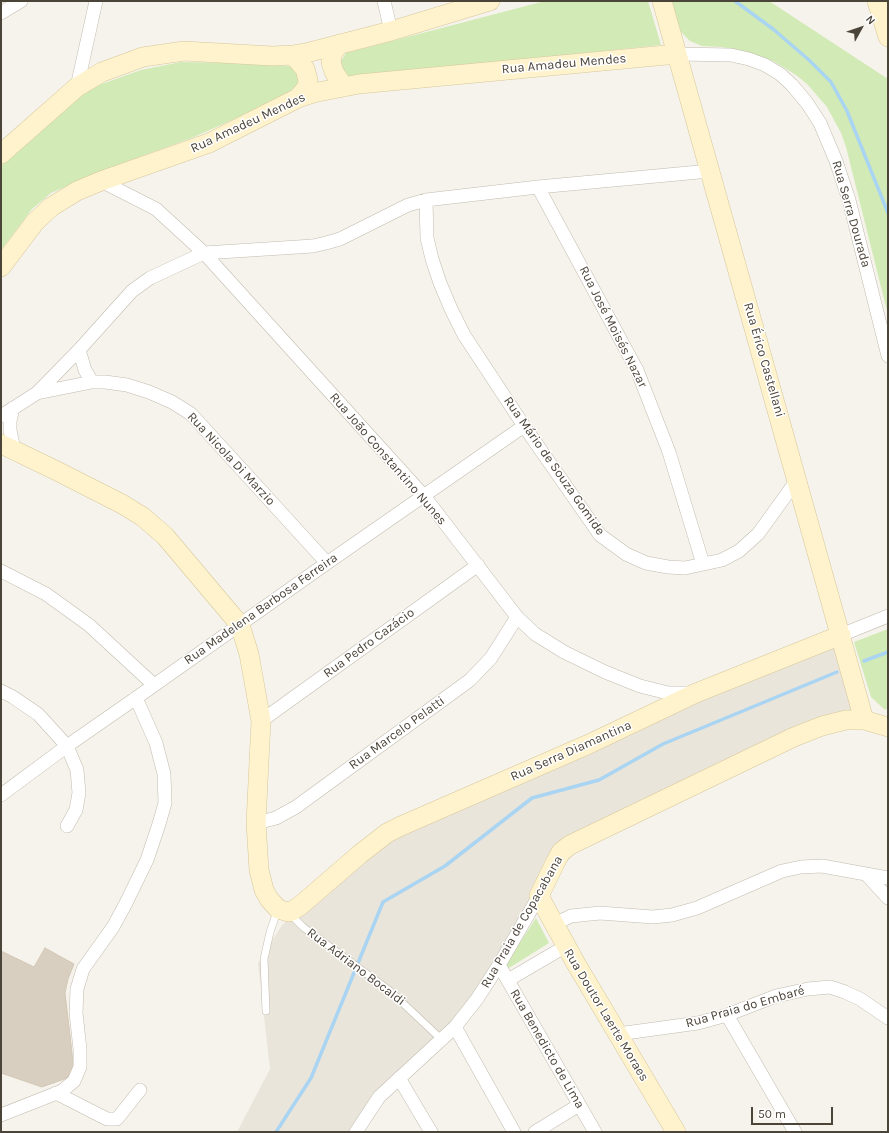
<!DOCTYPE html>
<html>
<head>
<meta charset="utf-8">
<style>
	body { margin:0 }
	#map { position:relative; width:889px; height:1133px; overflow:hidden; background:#f6f3ec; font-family:Karla,sans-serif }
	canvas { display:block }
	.frame { position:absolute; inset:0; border:2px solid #4b4439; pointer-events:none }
	.north { position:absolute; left:841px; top:8px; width:40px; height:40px; -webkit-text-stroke:3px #fff; paint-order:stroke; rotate:50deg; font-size:11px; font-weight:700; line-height:16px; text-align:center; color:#4b4439 }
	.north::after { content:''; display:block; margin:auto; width:14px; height:18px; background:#4b4439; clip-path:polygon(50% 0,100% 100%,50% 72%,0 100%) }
	.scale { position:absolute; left:751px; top:1107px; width:82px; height:18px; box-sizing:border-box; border:2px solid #4b4439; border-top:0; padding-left:5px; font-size:12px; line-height:14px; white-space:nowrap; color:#4b4439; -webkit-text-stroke:3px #fff; paint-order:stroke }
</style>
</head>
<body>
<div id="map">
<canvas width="889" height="1133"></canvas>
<div class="frame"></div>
<div class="north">N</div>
<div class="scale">50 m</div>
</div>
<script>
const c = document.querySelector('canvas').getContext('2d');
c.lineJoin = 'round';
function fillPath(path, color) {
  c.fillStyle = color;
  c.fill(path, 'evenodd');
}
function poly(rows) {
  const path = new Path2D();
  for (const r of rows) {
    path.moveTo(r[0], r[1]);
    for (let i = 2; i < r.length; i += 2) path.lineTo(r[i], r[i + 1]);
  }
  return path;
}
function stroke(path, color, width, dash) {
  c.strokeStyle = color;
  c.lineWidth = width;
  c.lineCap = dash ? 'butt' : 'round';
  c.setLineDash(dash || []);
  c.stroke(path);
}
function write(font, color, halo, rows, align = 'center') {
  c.font = font + ' Karla,sans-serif';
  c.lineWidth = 3;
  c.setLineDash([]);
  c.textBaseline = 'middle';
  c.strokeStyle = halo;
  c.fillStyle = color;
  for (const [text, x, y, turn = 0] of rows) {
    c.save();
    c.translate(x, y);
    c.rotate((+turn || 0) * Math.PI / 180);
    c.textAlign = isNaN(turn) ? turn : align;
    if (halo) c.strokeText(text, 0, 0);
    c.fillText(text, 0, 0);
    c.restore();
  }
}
fillPath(poly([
	[839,642,858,711,597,831,538,891,451,1032,418,1056,355,1132,237,1132,270,1069,258,963,282,925,381,838]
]), '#eae5da');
fillPath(poly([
	[545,1,648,1,661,45,347,78,337,68,346,53],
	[671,1,769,1,888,79,888,315,846,147,841,133,827,107,807,84,796,75,773,61,748,52,722,47,702,46,690,41,681,32],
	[181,62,230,63,289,66,297,70,300,78,297,85,288,93,232,120,194,137,101,171,51,193,32,209,1,250,1,166,63,109,93,87,141,70],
	[888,629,888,707,885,710,871,697,854,642],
	[536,918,549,943,509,968,506,964]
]), '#d2eab5');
stroke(poly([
	[735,1,773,29,809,60,831,82,847,111,888,213],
	[864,661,888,652],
	[276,1132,311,1078,383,902,445,866,532,798,599,780,663,744,837,672]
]), '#a9d4f2', 3.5);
const building = poly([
	[45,948,74,964,68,979,65,993,74,1070,67,1078,42,1087,1,1073,1,951,34,967,45,948]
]);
fillPath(building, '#d8cfc1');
stroke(building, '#d3c7b4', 1);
const lane = poly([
	[289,913,303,927,390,991,441,1039],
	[266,1011,264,959,270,932,278,909]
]);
const street = poly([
	[384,1,391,31],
	[1,13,21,1],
	[677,54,731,55,749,59,765,65,780,74,792,85,807,103,820,123,836,161,849,200,888,356],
	[77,87,96,1],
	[101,181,156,209,204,253,424,496,517,617,535,634,564,652,605,672,640,686,668,693,692,693],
	[538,187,637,370,669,452,703,564],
	[426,200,427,238,432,259,440,283,451,309,464,335,524,426,600,535,626,554,646,563,668,567,685,568,722,560,739,551,758,534,797,480],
	[79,350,85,370,92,382],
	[37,393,92,382,105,382,127,385,149,392,172,402,191,414,327,563],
	[13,408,10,421,10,430,14,450],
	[1,416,37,393,79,350,132,291,150,278,204,253,313,246,326,243,340,239,408,205,426,200,538,187,710,171],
	[1,571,46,594,89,625,154,685],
	[841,635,888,616],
	[1,691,13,697,38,714,67,746,77,770,79,793,76,810,67,826],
	[261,721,478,565],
	[1,795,67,746,136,698,327,563,524,426],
	[256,823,276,818,296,807,470,680,491,658,517,617],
	[867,875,888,898],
	[555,924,571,916,600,913,653,917,672,915,697,908,782,871,801,867,822,866,888,878],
	[499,965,595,1132],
	[508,980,566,946],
	[727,1015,795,1132],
	[455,1027,514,1132],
	[618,1034,698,1023,727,1015,776,996,808,989,830,987,845,992,860,999,888,1018],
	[399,1078,431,1132],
	[56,1093,107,1119,117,1119,140,1090],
	[1,1115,62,1091,74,1081,80,1067,80,1049,76,1013,77,989,83,969,113,927,125,905,147,860,159,824,165,803,164,774,156,743,136,698],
	[356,1132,379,1097,455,1027,477,999,499,965,539,896],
	[535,1132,579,1105]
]);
const secondary = poly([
	[662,1,864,720],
	[877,1,888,37],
	[339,44,333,53,331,62,334,72,344,87],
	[293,55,305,69,308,80,307,87,298,98],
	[1,154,77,87,102,72,143,57,184,51,272,56,293,55,310,52,391,31,490,1],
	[1,267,35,222,51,207,77,191,101,181,209,143,298,98,313,93,359,84,677,54],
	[1,444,55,470,122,504,143,517,165,536,240,625,249,654,261,721,256,823,259,870,264,890,269,899,278,909,288,912,292,911,301,905,360,854,387,833,401,826,589,744,696,693,841,635],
	[676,1132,575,962,539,896,556,861,561,852,570,845,794,737,822,726,846,720,864,720,888,727]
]);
stroke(lane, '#c2bbae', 8);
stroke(street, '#c2bbae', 14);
stroke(secondary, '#d6c79b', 20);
stroke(lane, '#fff', 7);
stroke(street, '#fff', 13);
stroke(secondary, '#fff3cd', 19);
write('13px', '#4b4439', '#fff', [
	["Rua Amadeu Mendes",564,64,-5],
	["Rua Amadeu Mendes",248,123,-25],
	["Rua Serra Dourada",851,214,74],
	["Rua José Moisés Nazar",613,327,63],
	["Rua Érico Castellani",764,360,74],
	["Rua Nicola Di Marzio",231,459,47],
	["Rua João Constantino Nunes",388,459,49],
	["Rua Mário de Souza Gomide",554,466,55],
	["Rua Madelena Barbosa Ferreira",261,609,-35],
	["Rua Pedro Cazácio",369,643,-36],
	["Rua Marcelo Pelatti",397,733,-36],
	["Rua Serra Diamantina",571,751,-24],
	["Rua Praia de Copacabana",522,922,-60],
	["Rua Adriano Bocaldi",356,967,37],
	["Rua Praia do Embaré",745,1007,-16],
	["Rua Doutor Laerte Moraes",606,1015,59],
	["Rua Benedicto de Lima",547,1049,60]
]);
</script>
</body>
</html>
